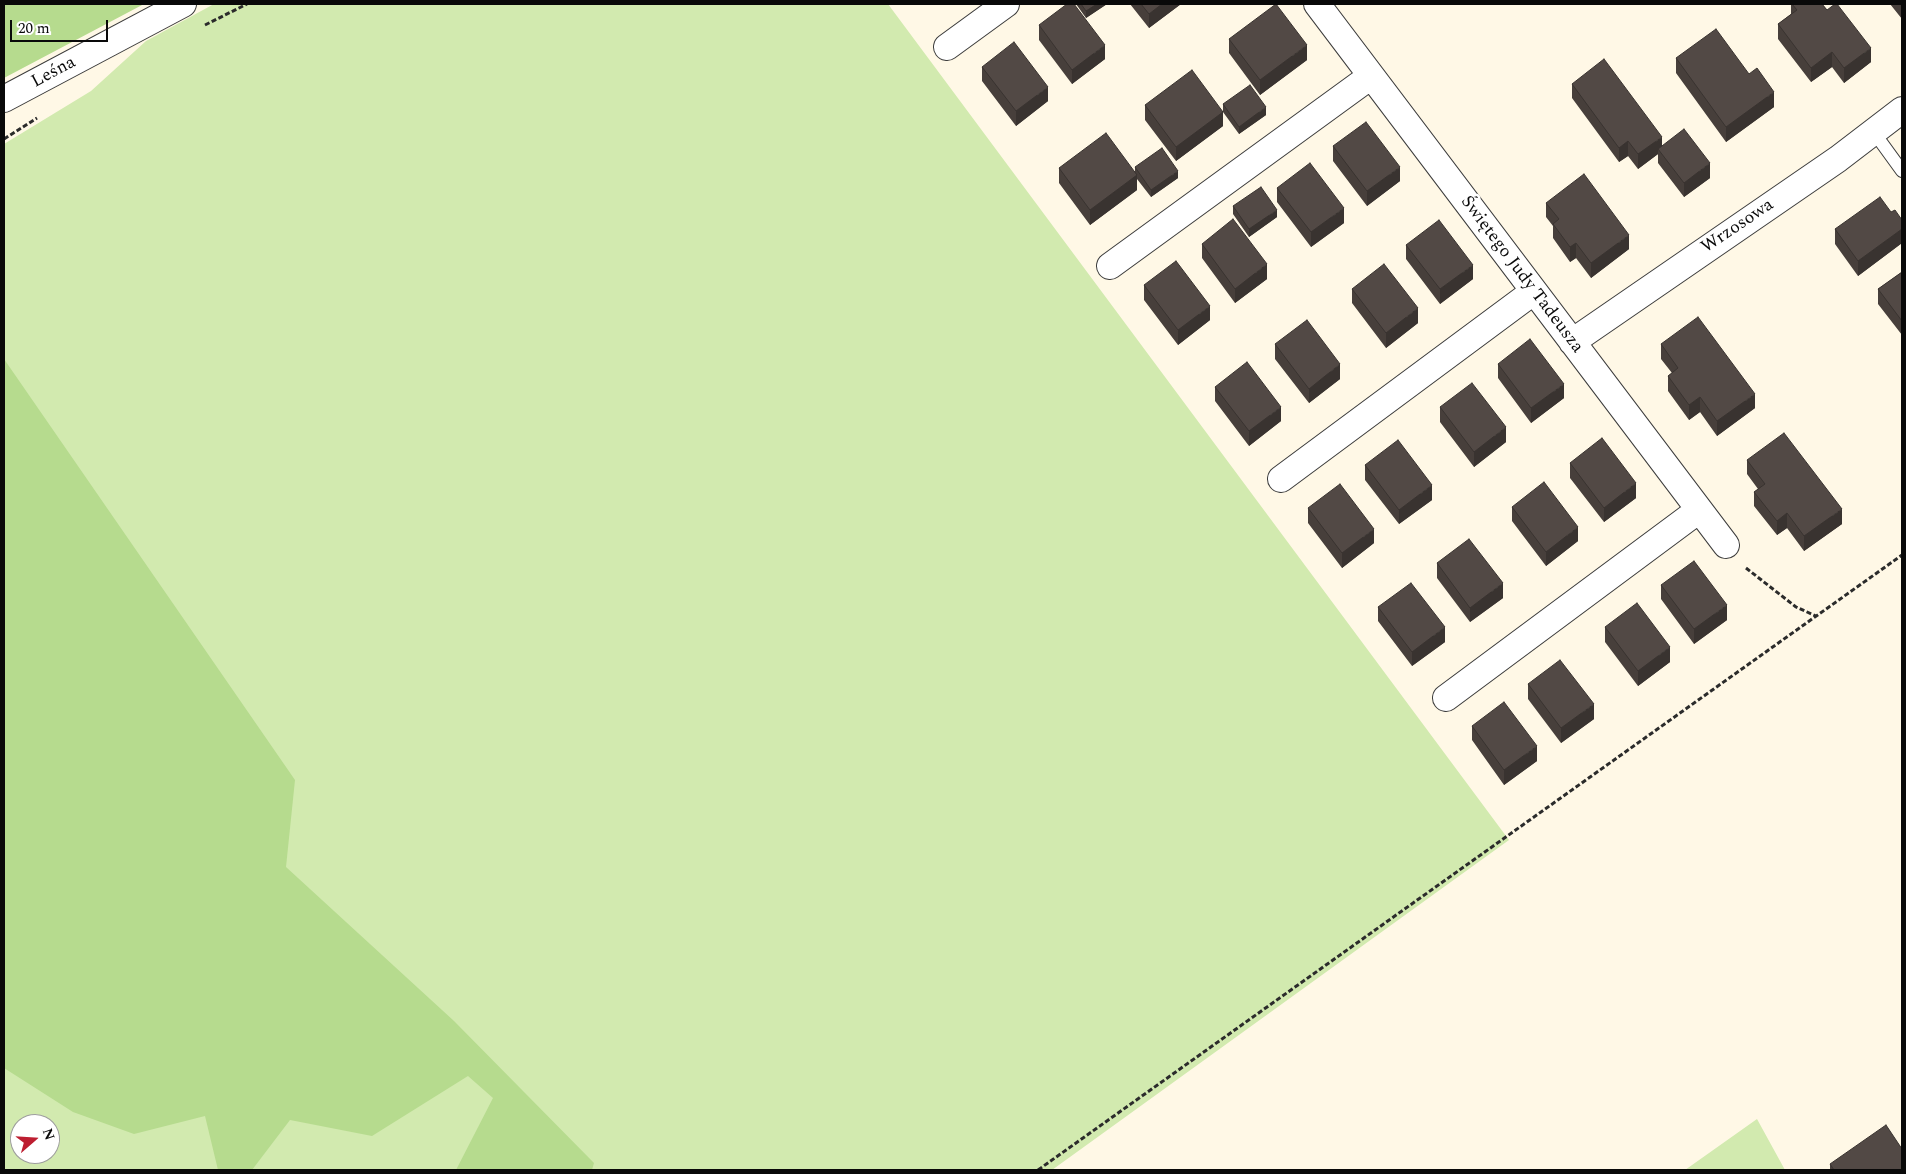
<!DOCTYPE html>
<html>
<head>
<meta charset="utf-8">
<style>
	body { margin:0 }
	#map { position:relative; width:1906px; height:1174px; overflow:hidden; background:#fff8e6; font-family:Spectral,serif }
	canvas { display:block }
	.frame { position:absolute; inset:0; border:5px solid #090909; pointer-events:none }
	.north { position:absolute; left:10px; top:1114px; width:50px; height:50px; box-sizing:border-box; background:#fff; border:1px solid #9d9d9d; border-radius:50%; rotate:71deg; font-size:14px; font-weight:700; line-height:20px; text-align:center; color:#090909 }
	.north::after { content:''; display:block; margin:auto; width:18px; height:22px; background:#bd1e31; clip-path:polygon(50% 0,100% 100%,50% 72%,0 100%) }
	.scale { position:absolute; left:10px; top:20px; width:98px; height:22px; box-sizing:border-box; border:2px solid #090909; border-top:0; padding-left:6px; font-size:15px; line-height:18px; white-space:nowrap; color:#090909; -webkit-text-stroke:4px #fff; paint-order:stroke }
</style>
</head>
<body>
<div id="map">
<canvas width="1906" height="1174"></canvas>
<div class="frame"></div>
<div class="north">N</div>
<div class="scale">20 m</div>
</div>
<script>
const c = document.querySelector('canvas').getContext('2d');
c.lineJoin = 'round';
function fillPath(path, color) {
  c.fillStyle = color;
  c.fill(path, 'evenodd');
}
function poly(rows) {
  const path = new Path2D();
  for (const r of rows) {
    path.moveTo(r[0], r[1]);
    for (let i = 2; i < r.length; i += 2) path.lineTo(r[i], r[i + 1]);
  }
  return path;
}
function stroke(path, color, width, dash) {
  c.strokeStyle = color;
  c.lineWidth = width;
  c.lineCap = dash ? 'butt' : 'round';
  c.setLineDash(dash || []);
  c.stroke(path);
}
function write(font, color, halo, rows, align = 'center') {
  c.font = font + ' Spectral,serif';
  c.lineWidth = 5;
  c.setLineDash([]);
  c.textBaseline = 'middle';
  c.strokeStyle = halo;
  c.fillStyle = color;
  for (const [text, x, y, turn = 0] of rows) {
    c.save();
    c.translate(x, y);
    c.rotate((+turn || 0) * Math.PI / 180);
    c.textAlign = isNaN(turn) ? turn : align;
    if (halo) c.strokeText(text, 0, 0);
    c.fillText(text, 0, 0);
    c.restore();
  }
}
fillPath(poly([
	[214,4,888,4,1509,840,1052,1170,4,1170,4,144,91,91,146,41],
	[20,1124,50,1124,50,1154,20,1154],
	[1757,1119,1785,1170,1685,1170]
]), '#d2eaaf');
fillPath(poly([
	[4,4,144,4,4,78],
	[4,359,295,780,286,867,454,1021,594,1163,592,1170,456,1170,493,1098,468,1076,372,1136,290,1120,252,1170,218,1170,205,1116,134,1134,73,1112,4,1068]
]), '#b6db8e');
const lane = poly([
	[1873,131,1902,171]
]);
const street = poly([
	[1317,4,1726,545],
	[947,47,1006,4],
	[4,99,183,4],
	[1110,266,1371,76],
	[1572,342,1838,159,1902,110],
	[1281,479,1533,292],
	[1446,698,1699,510]
]);
stroke(lane, '#3c3c3c', 14);
stroke(street, '#3c3c3c', 28);
stroke(poly([
	[205,25,247,4],
	[4,139,37,118],
	[1746,568,1796,607,1816,616],
	[1038,1170,1902,555]
]), '#2b2b2b', 3, [5, 2.5]);
stroke(lane, '#fff', 12);
stroke(street, '#fff', 26);
fillPath(poly([
	[1076,4,1107,4,1086,18],
	[1130,4,1181,4,1149,28],
	[1791,4,1822,4,1871,62,1844,83,1832,67,1811,82,1778,39,1778,24,1791,14],
	[1890,4,1902,4,1902,19],
	[1039,25,1105,59,1072,84,1039,40],
	[1229,39,1307,60,1260,95,1229,53],
	[1676,58,1749,74,1774,107,1726,142,1676,73],
	[982,67,1048,101,1016,126,982,81],
	[1572,84,1662,146,1710,178,1684,197,1658,163,1658,154,1638,169,1628,156,1619,162,1572,98],
	[1223,104,1266,115,1239,134,1223,112,1223,126,1176,161,1145,120,1145,105,1223,111],
	[1333,146,1400,181,1367,206,1333,161],
	[1135,167,1178,178,1151,197,1137,179,1137,190,1090,225,1059,183,1059,168,1135,171],
	[1277,188,1344,223,1311,247,1277,202],
	[1546,203,1629,249,1591,278,1576,258,1570,262,1553,238,1553,226,1546,217],
	[1233,206,1277,217,1249,237,1233,214],
	[1891,212,1902,220,1902,243,1858,276,1835,244,1835,229],
	[1202,244,1267,279,1235,303,1202,258],
	[1406,245,1473,279,1440,304,1406,259],
	[1902,272,1902,335,1878,304,1878,289],
	[1144,285,1210,320,1178,345,1144,300],
	[1352,289,1418,323,1386,348,1352,303],
	[1275,344,1340,379,1309,403,1275,359],
	[1661,344,1755,408,1717,436,1700,412,1689,420,1668,391,1668,376,1672,373,1661,359],
	[1498,364,1564,398,1531,423,1498,378],
	[1215,387,1281,421,1249,446,1215,401],
	[1440,407,1506,442,1474,467,1440,422],
	[1747,460,1842,524,1804,551,1787,528,1777,535,1754,506,1754,492,1758,489,1747,474],
	[1570,463,1636,498,1604,522,1570,478],
	[1365,465,1432,500,1399,524,1365,480],
	[1512,507,1578,541,1546,566,1512,521],
	[1308,508,1374,543,1342,568,1308,523],
	[1437,563,1503,598,1470,622,1437,578],
	[1661,585,1727,620,1694,644,1661,599],
	[1378,607,1445,642,1412,666,1378,621],
	[1605,627,1670,662,1638,686,1605,642],
	[1528,684,1594,719,1561,743,1528,699],
	[1472,726,1537,761,1504,785,1472,740],
	[1830,1164,1902,1170,1830,1170]
]), '#473f3b');
fillPath(poly([
	[1097,4,1107,4,1086,18,1086,11],
	[1162,4,1181,4,1149,28,1149,14],
	[1105,45,1105,59,1072,84,1072,70],
	[1307,45,1307,60,1260,95,1260,80],
	[1871,48,1871,62,1844,83,1844,68],
	[1832,52,1832,67,1811,82,1811,68],
	[1048,87,1048,101,1016,126,1016,111],
	[1774,92,1774,107,1726,142,1726,127],
	[1266,107,1266,115,1239,134,1239,127],
	[1223,112,1223,126,1176,161,1176,147],
	[1662,137,1662,151,1658,149,1658,154,1638,169,1638,154],
	[1628,141,1628,156,1619,162,1619,148],
	[1710,163,1710,178,1684,197,1684,183],
	[1400,167,1400,181,1367,206,1367,191],
	[1178,171,1178,178,1151,197,1151,190],
	[1137,175,1137,190,1090,225,1090,210],
	[1344,208,1344,223,1311,247,1311,232],
	[1277,210,1277,217,1249,237,1249,229],
	[1902,229,1902,243,1858,276,1858,261],
	[1629,235,1629,249,1591,278,1591,263],
	[1576,243,1576,258,1570,262,1570,247],
	[1267,264,1267,279,1235,303,1235,289],
	[1473,265,1473,279,1440,304,1440,289],
	[1210,306,1210,320,1178,345,1178,330],
	[1418,308,1418,323,1386,348,1386,333],
	[1340,364,1340,379,1309,403,1309,389],
	[1564,384,1564,398,1531,423,1531,408],
	[1755,394,1755,408,1717,436,1717,421],
	[1700,397,1700,412,1689,420,1689,405],
	[1281,407,1281,421,1249,446,1249,431],
	[1506,427,1506,442,1474,467,1474,452],
	[1636,483,1636,498,1604,522,1604,508],
	[1432,485,1432,500,1399,524,1399,510],
	[1842,509,1842,524,1804,551,1804,536],
	[1787,513,1787,528,1777,535,1777,521],
	[1578,527,1578,541,1546,566,1546,552],
	[1374,529,1374,543,1342,568,1342,553],
	[1503,583,1503,598,1470,622,1470,608],
	[1727,605,1727,620,1694,644,1694,629],
	[1445,627,1445,642,1412,666,1412,652],
	[1670,647,1670,662,1638,686,1638,671],
	[1594,704,1594,719,1561,743,1561,728],
	[1537,746,1537,761,1504,785,1504,770]
]), '#393330');
const building = poly([
	[1067,4,1074,4,1105,45,1072,70,1039,25,1067,4],
	[1081,4,1097,4,1086,11,1081,4],
	[1141,4,1162,4,1149,14,1141,4],
	[1276,4,1307,45,1260,80,1229,39,1276,4],
	[1792,4,1822,4,1827,10,1835,4,1837,4,1871,48,1844,68,1832,52,1811,68,1778,24,1797,10,1792,4],
	[1716,29,1749,74,1757,68,1774,92,1726,127,1676,58,1716,29],
	[1014,42,1048,87,1016,111,982,67,1014,42],
	[1604,59,1662,137,1638,154,1628,141,1619,148,1572,84,1604,59],
	[1192,70,1223,112,1176,147,1145,105,1192,70],
	[1250,85,1266,107,1239,127,1223,104,1250,85],
	[1366,122,1400,167,1367,191,1333,146,1366,122],
	[1684,129,1710,163,1684,183,1658,149,1684,129],
	[1106,133,1137,175,1090,210,1059,168,1106,133],
	[1162,148,1178,171,1151,190,1135,167,1162,148],
	[1310,163,1344,208,1311,232,1277,188,1310,163],
	[1584,174,1629,235,1591,263,1576,243,1570,247,1553,224,1559,219,1546,203,1584,174],
	[1261,187,1277,210,1249,229,1233,206,1261,187],
	[1880,197,1891,212,1895,210,1902,220,1902,229,1858,261,1835,229,1880,197],
	[1233,219,1267,264,1235,289,1202,244,1233,219],
	[1439,220,1473,265,1440,289,1406,245,1439,220],
	[1176,261,1210,306,1178,330,1144,285,1176,261],
	[1384,264,1418,308,1386,333,1352,289,1384,264],
	[1902,272,1902,321,1878,289,1902,272],
	[1698,317,1755,394,1717,421,1700,397,1689,405,1668,376,1678,368,1661,344,1698,317],
	[1307,320,1340,364,1309,389,1275,344,1307,320],
	[1530,339,1564,384,1531,408,1498,364,1530,339],
	[1247,362,1281,407,1249,431,1215,387,1247,362],
	[1472,383,1506,427,1474,452,1440,407,1472,383],
	[1784,433,1842,509,1804,536,1787,513,1777,521,1754,492,1765,484,1747,460,1784,433],
	[1602,438,1636,483,1604,508,1570,463,1602,438],
	[1398,440,1432,485,1399,510,1365,465,1398,440],
	[1544,482,1578,527,1546,552,1512,507,1544,482],
	[1340,484,1374,529,1342,553,1308,508,1340,484],
	[1469,539,1503,583,1470,608,1437,563,1469,539],
	[1694,561,1727,605,1694,629,1661,585,1694,561],
	[1411,583,1445,627,1412,652,1378,607,1411,583],
	[1637,603,1670,647,1638,671,1605,627,1637,603],
	[1560,660,1594,704,1561,728,1528,684,1560,660],
	[1504,702,1537,746,1504,770,1472,726,1504,702],
	[1886,1125,1902,1149,1902,1170,1834,1170,1830,1164,1886,1125]
]);
fillPath(building, '#524945');
stroke(building, '#393330', 1);
write('18px', '#090909', '#fff', [
	["Leśna",54,73,-28],
	["Wrzosowa",1738,227,-34],
	["Świętego Judy Tadeusza",1521,275,53]
]);
</script>
</body>
</html>
